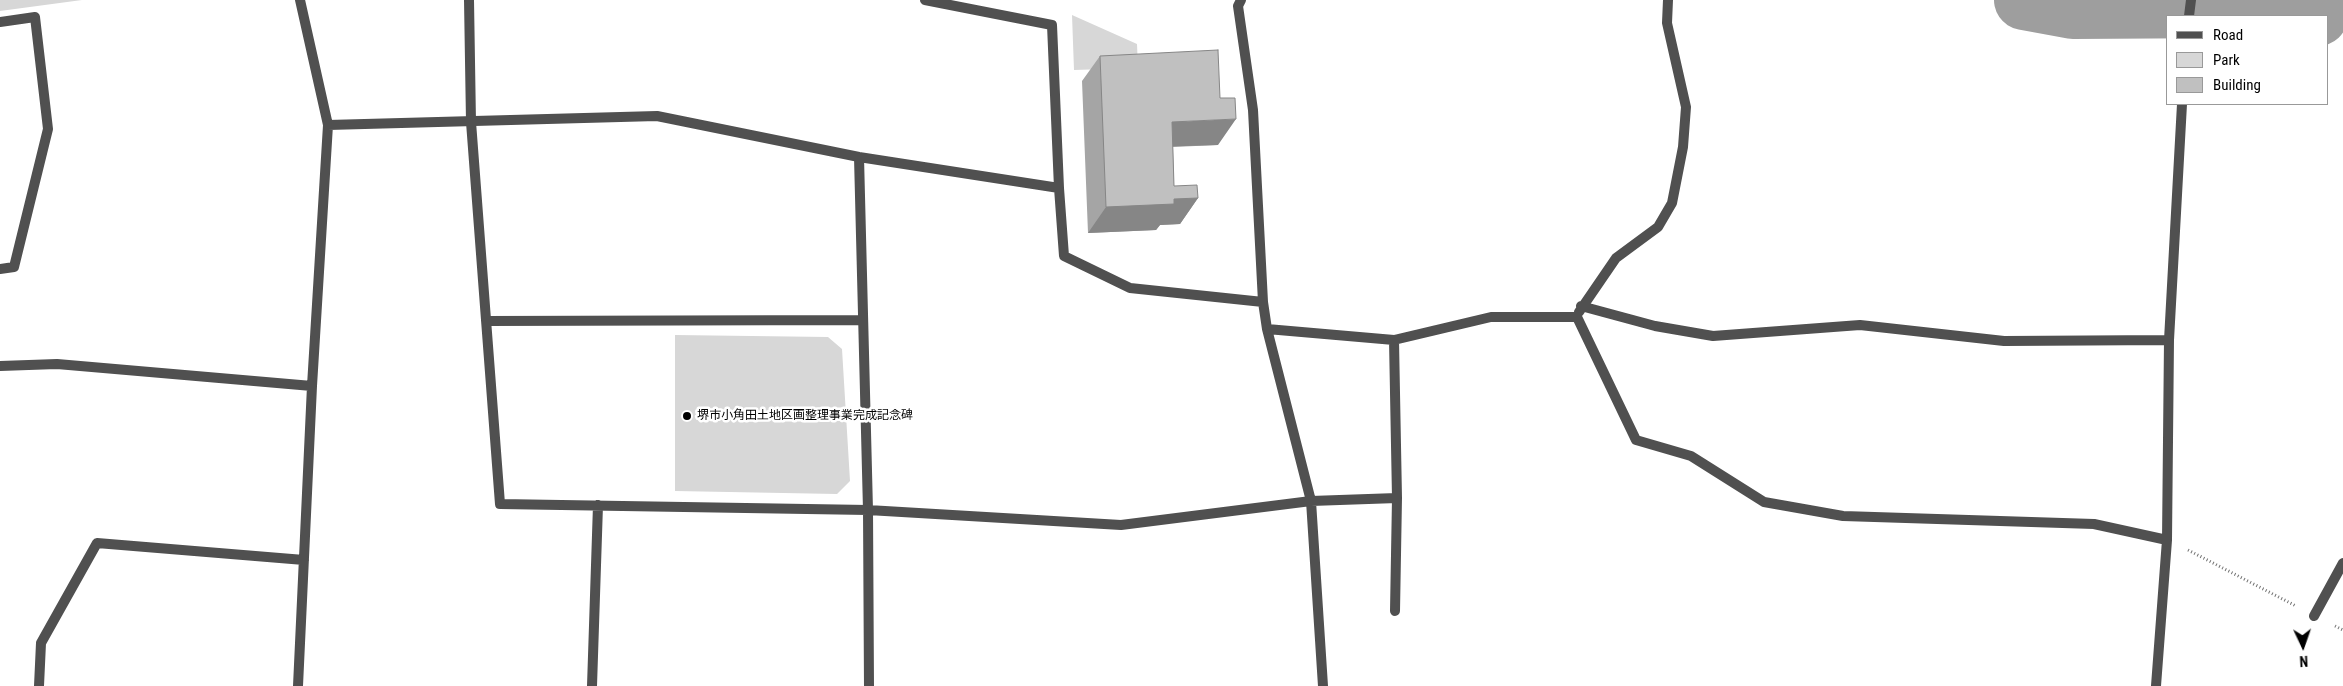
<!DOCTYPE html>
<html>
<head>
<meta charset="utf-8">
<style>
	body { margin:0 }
	#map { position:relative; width:2343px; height:686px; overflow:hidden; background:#fff; font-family:"Roboto Condensed",sans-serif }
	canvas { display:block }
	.legend { position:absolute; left:2166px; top:15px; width:162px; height:90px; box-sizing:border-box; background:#fff; border:1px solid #999; margin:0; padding:6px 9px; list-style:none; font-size:15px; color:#000 }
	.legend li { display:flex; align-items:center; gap:10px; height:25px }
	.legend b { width:25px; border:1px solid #999 }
	.north { position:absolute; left:2278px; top:621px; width:50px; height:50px; -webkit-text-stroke:4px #fff; paint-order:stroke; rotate:177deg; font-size:14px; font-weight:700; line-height:20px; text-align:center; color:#000 }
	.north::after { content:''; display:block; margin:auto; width:18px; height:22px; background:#000; clip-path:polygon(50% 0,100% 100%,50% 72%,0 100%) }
</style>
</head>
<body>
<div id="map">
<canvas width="2343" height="686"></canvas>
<ul class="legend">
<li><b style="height:6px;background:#505050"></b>Road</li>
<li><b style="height:14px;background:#d7d7d7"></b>Park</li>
<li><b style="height:14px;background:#c0c0c0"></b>Building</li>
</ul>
<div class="north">N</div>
</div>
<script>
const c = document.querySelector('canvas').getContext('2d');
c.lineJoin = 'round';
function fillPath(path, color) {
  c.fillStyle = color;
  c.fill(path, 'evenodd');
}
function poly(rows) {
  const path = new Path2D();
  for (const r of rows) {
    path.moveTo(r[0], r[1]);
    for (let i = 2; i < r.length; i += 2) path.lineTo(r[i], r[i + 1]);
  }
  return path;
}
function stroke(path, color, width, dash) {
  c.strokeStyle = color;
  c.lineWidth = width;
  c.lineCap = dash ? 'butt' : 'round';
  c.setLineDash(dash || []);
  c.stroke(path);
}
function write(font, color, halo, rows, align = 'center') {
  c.font = font + ' "Roboto Condensed","Noto Sans JP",sans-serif';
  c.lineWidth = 5;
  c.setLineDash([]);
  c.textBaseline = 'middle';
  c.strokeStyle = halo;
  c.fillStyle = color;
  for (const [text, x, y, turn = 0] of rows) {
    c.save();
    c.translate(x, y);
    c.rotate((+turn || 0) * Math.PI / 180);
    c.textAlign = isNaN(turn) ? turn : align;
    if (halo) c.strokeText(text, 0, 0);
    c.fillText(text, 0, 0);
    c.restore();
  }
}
fillPath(poly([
	[0,0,82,0,0,11],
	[1072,15,1137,44,1138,68,1074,70],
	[675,335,828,337,842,349,850,481,837,494,675,491]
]), '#d7d7d7');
stroke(poly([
	[2024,0,2073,9,2231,8,2309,12,2318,16]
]), '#9e9e9e', 60);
stroke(poly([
	[2188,550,2296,606],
	[2335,626,2343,630]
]), '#727272', 3, [1, 2.5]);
stroke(poly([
	[469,0,471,122,500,504,868,510,1121,525,1311,501,1397,498],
	[925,0,1052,25,1059,188],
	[1241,0,1238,6,1253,110,1263,302,1267,329,1311,501,1323,686],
	[2189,16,2191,0],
	[0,22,35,17,48,129,14,267,0,269],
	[328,125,657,116,859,157,1059,188,1064,256,1130,288,1263,302],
	[859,157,868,510,869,686],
	[1581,306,1655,326,1713,336,1860,325,2004,341,2169,340],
	[1579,312,1616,258,1658,227,1672,203,1683,147,1686,107,1667,23,1668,0],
	[486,321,863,320],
	[1267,329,1394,340,1491,317,1577,317,1636,440,1691,456,1764,502,1843,516,2094,524,2167,540],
	[1394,340,1397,498,1395,611],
	[0,366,57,364,312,386],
	[2314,616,2343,563],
	[39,686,41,643,97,543,304,560],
	[298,686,312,386,328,125,300,0],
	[592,686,598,505],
	[2156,686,2167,540,2169,340,2182,104]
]), '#505050', 10);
fillPath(poly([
	[1100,56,1218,145,1173,147,1174,186,1198,198,1180,224,1160,225,1156,230,1088,233,1082,81]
]), '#a5a5a5');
fillPath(poly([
	[1236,119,1218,145,1153,147,1172,122],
	[1198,198,1180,224,1160,225,1156,230,1088,233,1106,207,1174,199]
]), '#868686');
const building = poly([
	[1218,50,1220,98,1235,98,1236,119,1172,122,1174,186,1197,185,1198,198,1174,199,1174,204,1106,207,1100,56,1218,50]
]);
fillPath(building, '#c0c0c0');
stroke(building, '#868686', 1);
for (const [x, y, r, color] of [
	[687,416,5,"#000"]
]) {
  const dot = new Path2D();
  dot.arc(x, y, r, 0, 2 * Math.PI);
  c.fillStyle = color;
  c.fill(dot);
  stroke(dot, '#fff', 2);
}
write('12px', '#000', '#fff', [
	["堺市小角田土地区画整理事業完成記念碑",697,416]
], 'left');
</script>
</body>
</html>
